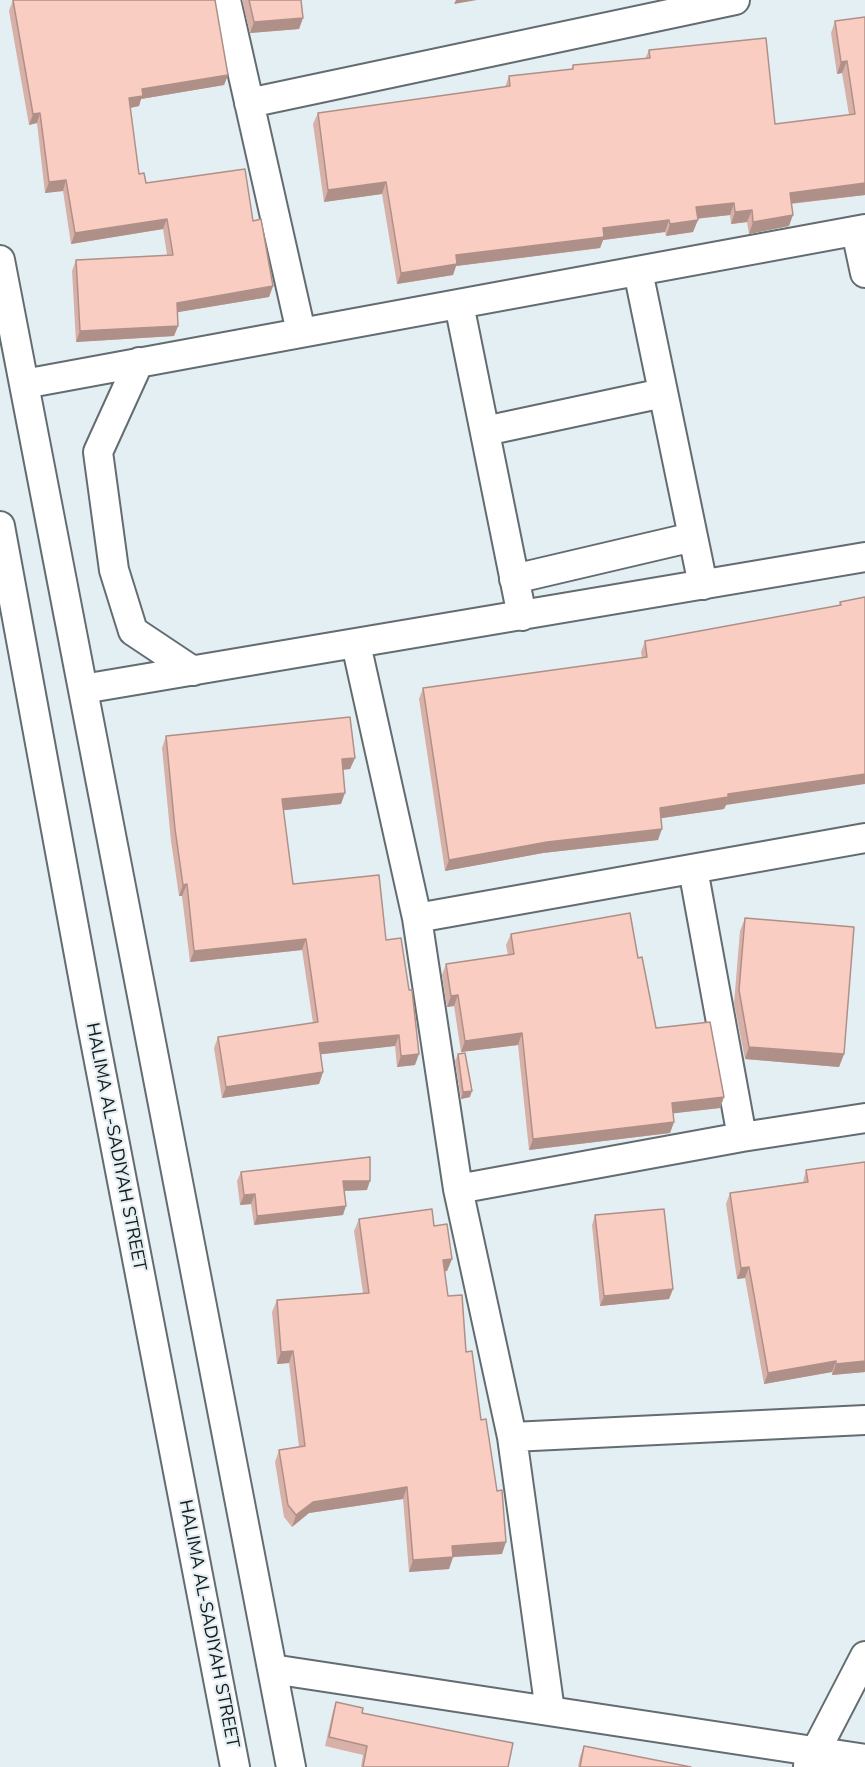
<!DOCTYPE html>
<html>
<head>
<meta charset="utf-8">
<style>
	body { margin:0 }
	canvas { display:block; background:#e4eff4 }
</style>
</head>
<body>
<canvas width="865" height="1767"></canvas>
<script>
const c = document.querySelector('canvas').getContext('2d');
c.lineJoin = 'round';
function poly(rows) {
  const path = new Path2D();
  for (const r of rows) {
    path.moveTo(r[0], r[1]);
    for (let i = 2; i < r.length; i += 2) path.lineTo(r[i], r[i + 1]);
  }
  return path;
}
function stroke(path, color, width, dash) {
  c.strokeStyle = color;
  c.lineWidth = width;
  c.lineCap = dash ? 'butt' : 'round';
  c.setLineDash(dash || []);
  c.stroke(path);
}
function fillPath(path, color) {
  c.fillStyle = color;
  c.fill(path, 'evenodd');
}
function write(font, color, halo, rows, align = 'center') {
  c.font = font + ' "Nunito Sans",sans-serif';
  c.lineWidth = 4.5;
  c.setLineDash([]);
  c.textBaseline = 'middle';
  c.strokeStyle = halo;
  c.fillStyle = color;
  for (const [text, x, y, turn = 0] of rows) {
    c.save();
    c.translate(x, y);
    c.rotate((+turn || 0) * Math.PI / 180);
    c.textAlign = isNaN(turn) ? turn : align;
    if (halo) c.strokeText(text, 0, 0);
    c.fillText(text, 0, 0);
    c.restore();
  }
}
const minor = poly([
	[226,0,301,332],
	[249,103,735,0],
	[856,231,865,273],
	[0,260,291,1767],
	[638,271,703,585],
	[459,304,522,616],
	[139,362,98,452,114,570,133,631,193,671],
	[24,384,865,229],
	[485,431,663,393],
	[0,526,92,1025,235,1767],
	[514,579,693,537],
	[356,644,417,918,458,1189,512,1437,550,1711],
	[83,689,865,557],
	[693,869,742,1137],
	[417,918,865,838],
	[458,1189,742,1137,865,1118],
	[512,1437,865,1420],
	[272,1669,865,1759],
	[808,1766,865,1656]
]);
stroke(minor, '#636d71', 32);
stroke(minor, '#fff', 28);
fillPath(poly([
	[13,0,228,75,224,85,141,99,139,106,130,108,139,174,146,183,253,221,273,286,269,297,177,312,178,326,174,336,76,342,72,271,76,260,167,255,163,229,71,244,63,191,45,193,37,123,29,125,9,11],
	[242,0,301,0,303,18,299,29,250,33],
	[865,17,865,195,791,204,789,226,749,234,747,222,731,224,730,215,697,219,693,232,666,236,665,232,603,240,600,248,456,266,453,275,397,284,382,194,324,202,313,124,318,113,505,87,509,76,571,70,573,65,645,59,649,50,775,124,849,115,842,73,837,74,831,33,835,21],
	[865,597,726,805,724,809,661,818,658,840,543,853,445,871,419,699,423,688,642,658,641,652,645,641,839,606,840,602],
	[166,736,355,758,350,769,343,770,341,804,283,810,293,884,386,940,415,1065,397,1067,395,1046,320,1054,323,1072,319,1084,222,1098,214,1048,218,1037,313,1023,302,950,190,962,182,896,179,896,171,841,162,748],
	[745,918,844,1054,839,1067,745,1059,734,1003,740,931],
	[511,934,638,958,656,1028,724,1097,720,1108,673,1113,674,1122,670,1133,529,1150,518,1045,461,1052,454,1006,447,1007,442,975,446,964,508,955,506,945],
	[458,1054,470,1097,461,1099,455,1061],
	[806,1170,865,1372,832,1375,832,1372,764,1384,745,1278,737,1279,726,1204,730,1193,803,1182],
	[241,1172,367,1190,345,1191,343,1215,254,1225,251,1204,240,1205,237,1181],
	[595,1215,673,1289,669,1299,600,1306,592,1225],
	[359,1219,434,1226,452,1259,447,1271,445,1271,448,1296,466,1352,481,1420,502,1554,453,1557,449,1569,409,1572,403,1499,309,1513,292,1527,284,1517,275,1462,279,1450,299,1447,289,1363,277,1364,272,1312,277,1300,363,1293,354,1231],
	[336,1702,362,1713,508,1767,361,1767,363,1755,325,1746,333,1711],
	[584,1746,691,1767,578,1767,580,1757]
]), '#d7b0a8');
fillPath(poly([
	[456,0,477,0,454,4],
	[303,18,299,29,250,33,254,22],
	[847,61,842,73,837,74,841,62],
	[228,75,224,85,141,99,139,106,125,109,129,98,142,89],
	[40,113,37,123,29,125,33,114],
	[66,180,63,191,45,193,49,182],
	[386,182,382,194,324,202,328,190],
	[865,183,865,195,786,204,790,193],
	[734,203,730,215,692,219,696,207],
	[752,210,747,222,731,224,735,212],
	[793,215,789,226,749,234,753,222],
	[167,219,163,229,71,244,75,233],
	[669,220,665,232,603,240,600,248,456,266,453,275,397,284,401,273,456,255,603,228],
	[698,220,693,232,666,236,670,224],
	[273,286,269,297,173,313,177,303],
	[178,326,174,336,76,342,80,331],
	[355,758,350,769,337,770,342,759],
	[865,774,865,784,726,805,724,809,656,819,660,808,728,794],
	[345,793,341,804,277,811,282,799],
	[662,829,658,840,543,853,445,871,449,860,547,842],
	[187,884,182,896,179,896,183,885],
	[306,939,302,950,190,962,194,951],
	[458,995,454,1006,447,1007,451,996],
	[522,1033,518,1045,461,1052,465,1041],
	[399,1035,395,1046,315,1055,319,1043],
	[749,1047,844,1054,839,1067,745,1059],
	[419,1054,415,1065,397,1067,401,1056],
	[323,1072,319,1084,222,1098,226,1087],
	[472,1091,470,1097,461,1099,463,1092],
	[724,1097,720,1108,668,1114,672,1103],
	[674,1122,670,1133,529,1150,533,1139],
	[343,1181,370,1181,367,1190,340,1191],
	[255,1194,251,1204,240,1205,244,1195],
	[346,1206,343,1215,254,1225,257,1216],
	[452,1259,447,1271,439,1272,443,1260],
	[749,1267,745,1278,737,1279,741,1268],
	[673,1289,669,1299,600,1306,604,1296],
	[293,1351,289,1363,277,1364,281,1352],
	[836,1361,832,1372,764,1384,768,1373],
	[865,1361,865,1372,832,1375,836,1364],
	[407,1487,403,1499,309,1513,292,1527,296,1515,313,1502],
	[506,1542,502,1554,453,1557,449,1569,409,1572,413,1560,452,1546]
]), '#af9088');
const building = poly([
	[13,0,215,0,228,75,142,89,143,96,129,98,139,174,144,173,146,183,245,169,253,221,261,219,273,286,177,303,178,326,80,331,76,260,173,255,167,219,75,233,66,180,49,182,40,113,33,114,13,0],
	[249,0,301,0,303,18,254,22,249,0],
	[865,17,865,183,790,193,793,215,753,222,752,210,735,212,734,203,696,207,698,220,670,224,669,220,603,228,604,237,456,255,457,264,401,273,386,182,328,190,318,113,510,86,509,76,573,69,573,65,650,58,649,50,766,38,775,124,855,114,847,61,841,62,835,21,865,17],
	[865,597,865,774,728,794,728,797,660,808,662,829,547,842,449,860,423,688,647,657,645,641,841,605,840,602,865,597],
	[350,717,355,758,342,759,345,793,282,799,293,884,379,875,386,940,401,938,409,990,412,990,419,1054,401,1056,399,1035,319,1043,323,1072,226,1087,218,1037,318,1022,306,939,194,951,187,884,183,885,175,829,166,736,350,717],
	[630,913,638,958,642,957,656,1028,710,1022,724,1097,672,1103,674,1122,533,1139,522,1033,465,1041,458,995,451,996,446,964,514,954,511,934,630,913],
	[745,918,854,927,844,1054,749,1047,739,990,745,918],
	[465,1053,472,1091,463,1092,458,1054,465,1053],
	[370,1157,370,1181,343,1181,346,1206,257,1216,255,1194,244,1195,241,1172,370,1157],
	[865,1162,865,1361,836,1364,836,1361,768,1373,749,1267,741,1268,730,1193,808,1182,806,1170,865,1162],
	[432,1209,434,1226,447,1224,452,1259,443,1260,448,1296,462,1295,466,1352,472,1351,481,1420,486,1419,497,1491,502,1490,506,1542,452,1546,453,1557,413,1560,407,1487,313,1502,296,1515,288,1505,279,1450,305,1446,293,1351,281,1352,277,1300,369,1293,359,1219,432,1209],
	[664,1209,673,1289,604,1296,595,1215,664,1209],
	[336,1702,363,1708,362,1713,513,1743,508,1767,363,1767,367,1746,329,1737,336,1702],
	[584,1746,691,1767,580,1767,584,1746]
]);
fillPath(building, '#facdc3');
stroke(building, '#af9088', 1.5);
write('18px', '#161a1b', '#e4eff4', [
	["HALIMA AL-SADIYAH STREET",115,1147,79],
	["HALIMA AL-SADIYAH STREET",208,1624,79]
]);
</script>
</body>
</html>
